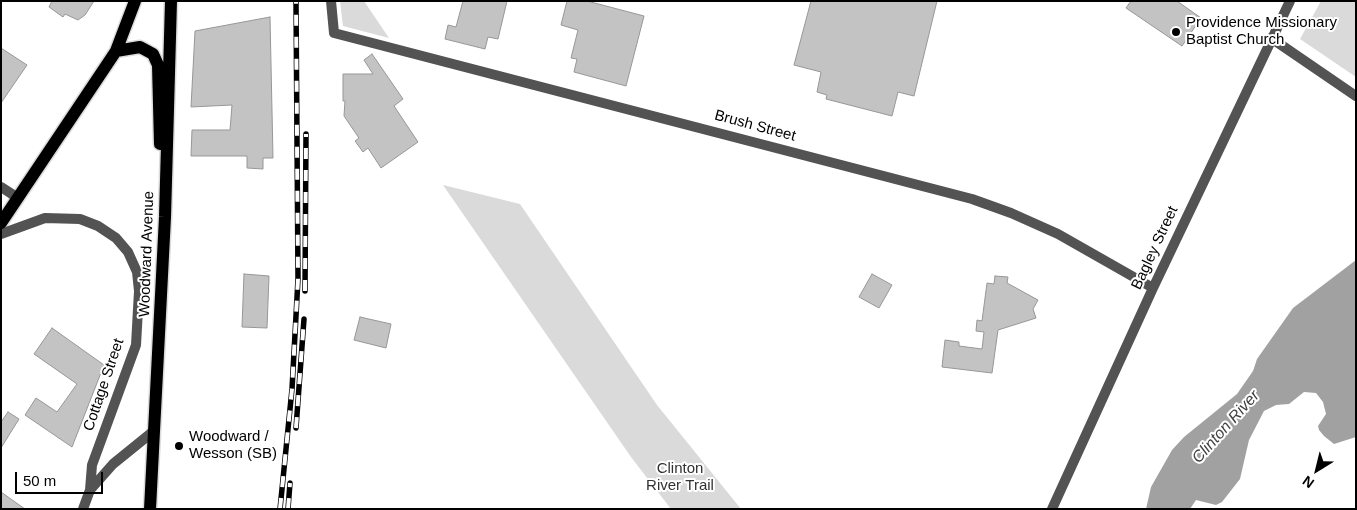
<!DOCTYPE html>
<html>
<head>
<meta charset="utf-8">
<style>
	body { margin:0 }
	#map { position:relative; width:1357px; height:510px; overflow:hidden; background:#fff; font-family:Arial,sans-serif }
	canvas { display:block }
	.frame { position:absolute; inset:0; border:2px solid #000; pointer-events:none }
	.north { position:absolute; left:1292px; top:445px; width:50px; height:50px; -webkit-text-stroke:4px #fff; paint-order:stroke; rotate:216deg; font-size:14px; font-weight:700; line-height:20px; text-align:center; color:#000 }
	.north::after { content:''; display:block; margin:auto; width:18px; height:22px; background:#000; clip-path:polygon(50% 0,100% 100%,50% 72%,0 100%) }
	.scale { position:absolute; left:15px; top:472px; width:88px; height:22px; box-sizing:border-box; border:2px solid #000; border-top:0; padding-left:6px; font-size:15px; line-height:18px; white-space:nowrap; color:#000; -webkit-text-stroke:4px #fff; paint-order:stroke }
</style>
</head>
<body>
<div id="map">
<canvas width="1357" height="510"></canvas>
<div class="frame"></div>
<div class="north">N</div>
<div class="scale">50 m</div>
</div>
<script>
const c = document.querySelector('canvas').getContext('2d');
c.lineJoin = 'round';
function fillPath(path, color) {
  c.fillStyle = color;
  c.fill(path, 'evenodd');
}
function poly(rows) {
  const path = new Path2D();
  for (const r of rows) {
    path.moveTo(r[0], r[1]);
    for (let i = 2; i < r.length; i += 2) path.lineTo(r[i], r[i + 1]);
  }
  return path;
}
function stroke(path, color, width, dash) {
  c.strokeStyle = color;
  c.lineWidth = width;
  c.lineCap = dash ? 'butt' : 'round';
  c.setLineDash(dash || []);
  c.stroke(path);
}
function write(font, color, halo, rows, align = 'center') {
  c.font = font + ' Arial,sans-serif';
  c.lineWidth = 4;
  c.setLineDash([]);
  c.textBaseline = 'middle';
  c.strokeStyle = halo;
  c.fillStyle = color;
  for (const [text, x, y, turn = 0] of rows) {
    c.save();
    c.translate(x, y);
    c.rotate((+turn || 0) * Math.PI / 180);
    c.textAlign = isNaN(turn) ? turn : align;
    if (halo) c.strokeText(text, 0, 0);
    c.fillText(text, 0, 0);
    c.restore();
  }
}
fillPath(poly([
	[340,1,364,1,389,38,343,26],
	[1321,1,1356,1,1356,77,1300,39],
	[443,185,520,204,657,405,741,509,671,509,631,457]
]), '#dadada');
fillPath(poly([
	[1356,260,1356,437,1334,444,1324,436,1319,430,1318,426,1326,414,1323,402,1316,393,1304,392,1289,404,1276,405,1264,411,1249,440,1240,479,1222,502,1216,505,1196,500,1190,509,1146,509,1151,487,1172,450,1184,437,1237,394,1253,371,1257,359,1293,308]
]), '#a1a1a1');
const building = poly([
	[52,1,94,1,85,15,78,20,65,14,63,17,49,7,52,1],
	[463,1,507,1,498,39,488,37,485,49,445,39,448,25,456,27,463,1],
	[567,1,587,1,644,16,626,86,574,72,577,59,571,58,578,30,561,25,567,1],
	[811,1,937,1,914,96,898,92,892,116,826,99,827,95,817,92,821,72,794,65,811,1],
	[1131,1,1177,1,1201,18,1182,46,1126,8,1131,1],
	[270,17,273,158,263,158,263,169,247,168,247,156,191,156,192,130,230,130,232,105,191,107,195,31,270,17],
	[1,48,27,65,1,103,1,48],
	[372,54,403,99,394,106,418,142,381,168,368,148,363,152,355,141,359,138,344,116,345,101,343,101,343,74,373,74,364,60,372,54],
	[244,274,269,276,267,328,242,327,244,274],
	[872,274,892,285,879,308,859,297,872,274],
	[995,276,1008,277,1007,283,1038,300,1033,309,1036,318,998,330,992,373,942,367,945,340,959,342,959,346,982,349,984,332,976,331,977,320,982,321,987,283,994,284,995,276],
	[360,317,391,324,386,348,354,340,360,317],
	[52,328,104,365,72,447,25,415,36,398,57,412,77,384,34,354,52,328],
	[8,412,19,419,1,448,1,422,8,412],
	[1,492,25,509,1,509,1,492]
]);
fillPath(building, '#c3c3c3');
stroke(building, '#979797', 1);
const primary = poly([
	[116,51,140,47,153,54,158,65,160,144],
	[1,223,116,51,135,1],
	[150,509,165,217,171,1]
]);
stroke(primary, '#dbdbdb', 15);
stroke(poly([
	[331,1,334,33,972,199,1011,213,1058,234,1153,288],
	[1271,38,1356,96],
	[1,187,18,198],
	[1,234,45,218,80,219,98,226,116,238,128,252,137,272,139,291,136,345,92,465,90,490],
	[83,509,90,490,113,464,155,430],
	[1052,509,1153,288,1290,1]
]), '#535353', 10);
stroke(primary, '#000', 12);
const rail = poly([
	[305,291,306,134],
	[296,428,304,319],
	[280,509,292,389,298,279,296,1],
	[288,509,290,483]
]);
stroke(rail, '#000', 5.5);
stroke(rail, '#fff', 4, [11]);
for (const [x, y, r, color] of [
	[1176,32,5,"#000"],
	[179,446,5,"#000"]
]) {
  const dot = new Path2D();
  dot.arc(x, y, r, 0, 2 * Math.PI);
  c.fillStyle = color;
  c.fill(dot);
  stroke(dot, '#fff', 2);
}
write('15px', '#000', '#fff', [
	["Providence Missionary",1186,23],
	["Baptist Church",1186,40],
	["Woodward /",189,437],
	["Wesson (SB)",189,454]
], 'left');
write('15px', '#000', '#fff', [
	["Brush Street",755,126,15],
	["Bagley Street",1155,248,-65],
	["Woodward Avenue",147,254,-88],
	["Cottage Street",104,385,-71]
]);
write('15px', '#313131', '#fff', [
	["Clinton",680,469],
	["River Trail",680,486]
]);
write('italic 16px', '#424242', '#fff', [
	["Clinton River",1226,427,-48]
]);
</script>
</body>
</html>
